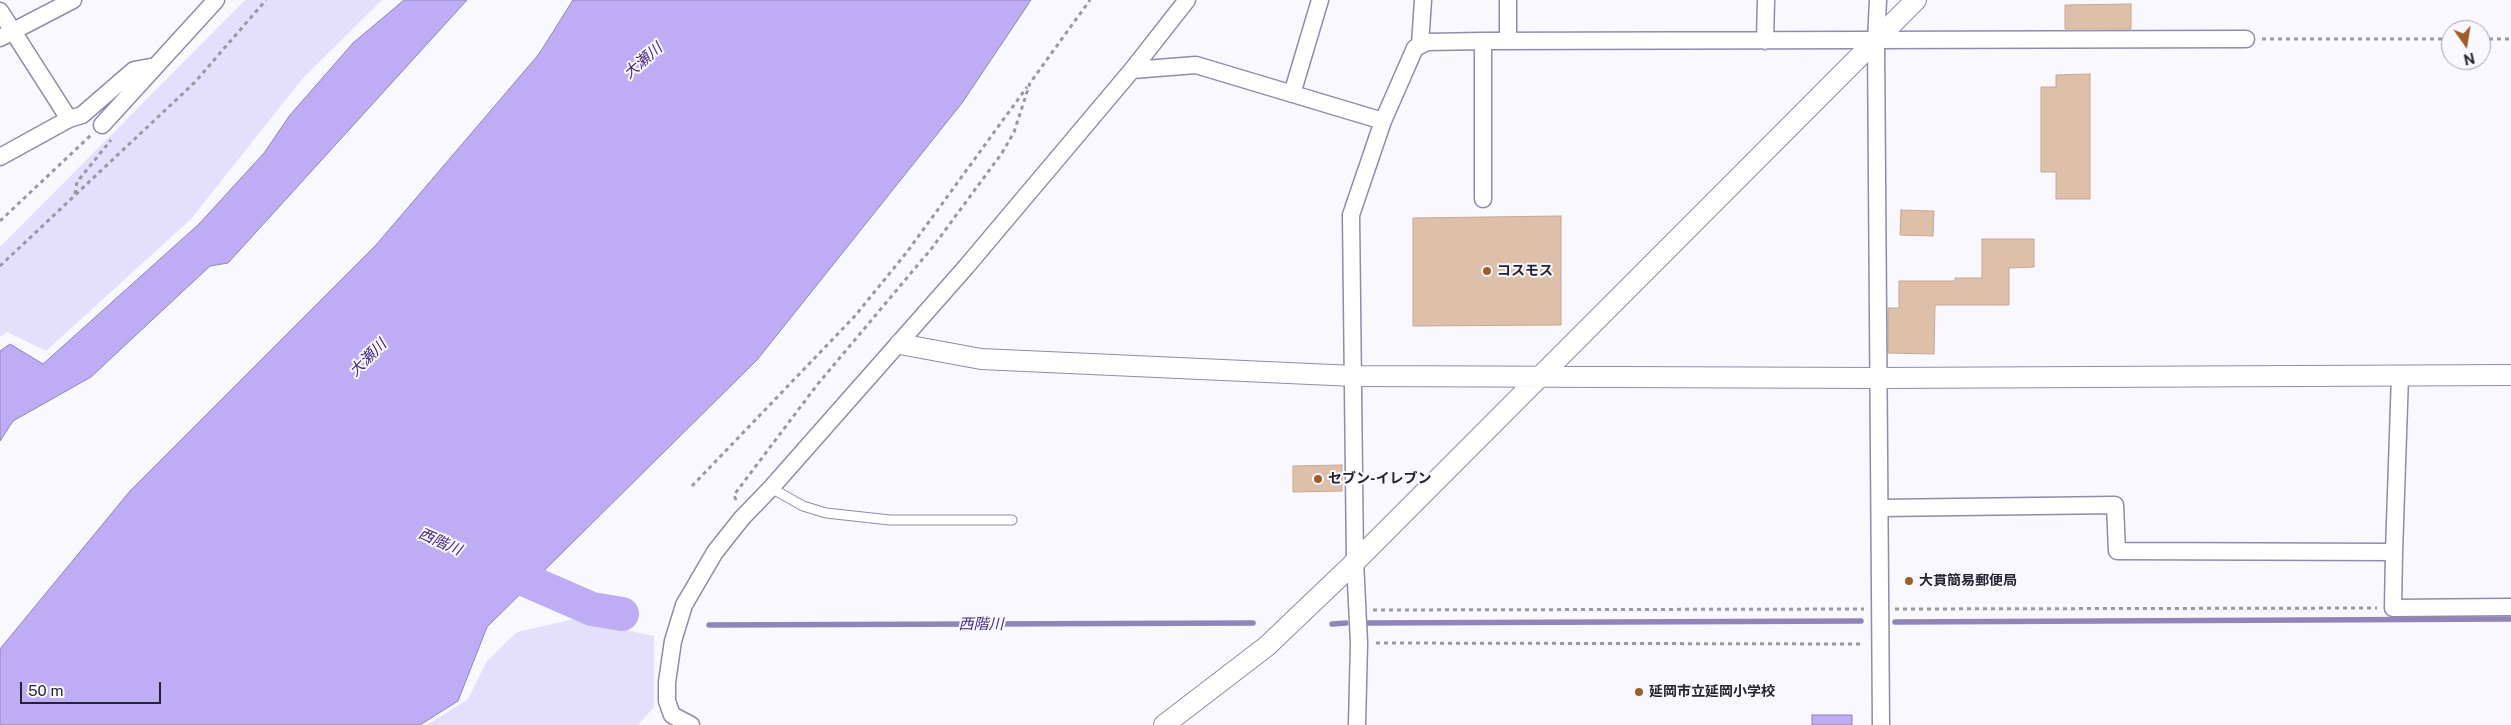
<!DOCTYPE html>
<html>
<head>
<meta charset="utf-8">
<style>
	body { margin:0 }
	#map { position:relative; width:2511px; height:725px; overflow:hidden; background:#f9f8ff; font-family:"Public Sans",sans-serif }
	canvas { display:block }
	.north { position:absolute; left:2441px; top:20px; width:50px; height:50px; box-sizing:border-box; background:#f9f8ff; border:1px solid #a5a3ac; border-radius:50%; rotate:167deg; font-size:14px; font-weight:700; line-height:20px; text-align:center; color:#262330 }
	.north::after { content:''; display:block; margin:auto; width:18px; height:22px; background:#9f5d2a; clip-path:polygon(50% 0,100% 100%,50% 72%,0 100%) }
	.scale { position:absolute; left:20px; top:682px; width:141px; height:22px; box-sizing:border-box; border:2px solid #262330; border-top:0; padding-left:6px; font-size:15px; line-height:18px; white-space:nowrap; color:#262330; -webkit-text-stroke:4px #f9f8ff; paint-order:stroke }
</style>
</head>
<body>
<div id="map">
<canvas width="2511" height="725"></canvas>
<div class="north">N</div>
<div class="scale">50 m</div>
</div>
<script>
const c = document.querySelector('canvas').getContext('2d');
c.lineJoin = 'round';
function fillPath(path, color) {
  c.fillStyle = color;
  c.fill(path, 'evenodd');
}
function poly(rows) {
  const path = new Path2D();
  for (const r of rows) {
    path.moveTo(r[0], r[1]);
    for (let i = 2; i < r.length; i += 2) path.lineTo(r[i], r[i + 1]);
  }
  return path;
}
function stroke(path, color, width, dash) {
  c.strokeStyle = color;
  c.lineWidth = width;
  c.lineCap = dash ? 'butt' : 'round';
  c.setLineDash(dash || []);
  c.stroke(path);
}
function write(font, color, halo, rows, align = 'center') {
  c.font = font + ' "Public Sans","Noto Sans JP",sans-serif';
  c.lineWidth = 4;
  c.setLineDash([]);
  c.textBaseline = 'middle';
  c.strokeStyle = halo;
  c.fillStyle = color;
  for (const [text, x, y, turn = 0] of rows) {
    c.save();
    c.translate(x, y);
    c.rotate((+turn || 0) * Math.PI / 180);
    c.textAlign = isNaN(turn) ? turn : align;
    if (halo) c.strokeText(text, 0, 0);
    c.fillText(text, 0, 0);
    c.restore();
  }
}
fillPath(poly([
	[245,0,382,0,303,78,191,219,46,351,7,332,0,337,0,247],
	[574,619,654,636,654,707,638,725,427,725,468,699,487,661,517,632]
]), '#e4dffc');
const water = poly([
	[404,0,467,0,228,263,210,266,91,377,13,421,0,441,0,351,10,344,43,364,199,224,264,153,290,115,353,43,404,0],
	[573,0,1031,0,962,103,757,360,487,627,458,701,420,725,0,725,0,649,130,491,376,245,539,54,573,0],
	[1812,715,1852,715,1852,725,1812,725,1812,715]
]);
fillPath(water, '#beadf4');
stroke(water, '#9084b9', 1);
stroke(poly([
	[1895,622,2511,619],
	[1363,623,1861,621],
	[1332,624,1346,623],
	[709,625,1253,623]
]), '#9084b9', 5.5);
stroke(poly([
	[491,565,592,609,622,614]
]), '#beadf4', 34);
const building = poly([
	[2131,4,2131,29,2065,29,2065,5,2131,4],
	[2090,74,2090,199,2056,199,2056,172,2041,172,2041,87,2056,87,2056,75,2090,74],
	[1901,210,1934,211,1933,236,1900,235,1901,210],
	[1561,216,1561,325,1413,326,1413,218,1561,216],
	[1982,239,2034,239,2034,267,2009,268,2009,305,1935,305,1934,354,1888,353,1888,308,1899,308,1899,281,1955,281,1955,278,1982,278,1982,239],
	[1342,465,1342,491,1293,492,1293,466,1342,465]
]);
fillPath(building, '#debfaa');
stroke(building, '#c6a893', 1);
const service = poly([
	[771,488,803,506,826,513,890,520,1012,520]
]);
const minor = poly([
	[1878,0,1876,41,1881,725],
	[0,11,69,119,82,115,134,70,156,66],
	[0,38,73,0],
	[1483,41,1483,199],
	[1508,41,1508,0],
	[1765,41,1766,0],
	[1420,45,1423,0],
	[1132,70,1196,65,1383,121],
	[1292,94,1320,0],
	[102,125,216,0],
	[0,157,69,119],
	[1880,508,2115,505,2117,551,2394,552,2393,608,2511,607],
	[2394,552,2400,376],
	[691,725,672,715,667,701,667,682,673,641,684,605,715,552,742,518,771,488,966,267,1132,70,1187,0],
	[1357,725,1359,643,1355,562,1351,215,1383,121,1415,48,1427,42,1483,41,2246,39]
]);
const tertiary = poly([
	[900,344,981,359,1354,376,1879,378,2511,375],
	[1164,725,1267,646,1355,562,1916,0]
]);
stroke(service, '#918aa9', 11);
stroke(minor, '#918aa9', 19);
stroke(tertiary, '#918aa9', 22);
stroke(poly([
	[2262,39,2451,39],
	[2481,39,2511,39],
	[75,194,77,182,111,140],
	[0,221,91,135],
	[0,266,195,82,266,0],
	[692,486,854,317,907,252,1027,87],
	[736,500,734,495,817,385,932,248,1002,153,1014,132,1030,83,1090,0],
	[1895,609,2377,608],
	[1373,610,1864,609],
	[1376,643,1864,644]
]), '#9997a0', 3, [4, 4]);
stroke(service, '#fff', 9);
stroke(minor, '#fff', 16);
stroke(tertiary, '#fff', 20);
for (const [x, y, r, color] of [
	[1487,271,5,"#9f5d2a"],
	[1318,479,5,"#9f5d2a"],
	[1909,581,5,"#9f5d2a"],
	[1639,692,5,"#9f5d2a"]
]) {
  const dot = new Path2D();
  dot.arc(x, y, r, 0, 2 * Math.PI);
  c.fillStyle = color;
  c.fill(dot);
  stroke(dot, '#f9f8ff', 2);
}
write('bold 14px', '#262330', '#f9f8ff', [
	["コスモス",1497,271],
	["セブン-イレブン",1328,479],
	["大貫簡易郵便局",1919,581],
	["延岡市立延岡小学校",1649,692]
], 'left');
write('italic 15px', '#44287a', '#f9f8ff', [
	["大瀬川",643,61,-41],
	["大瀬川",368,358,-45],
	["西階川",440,542,24],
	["西階川",981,624]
]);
</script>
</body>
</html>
